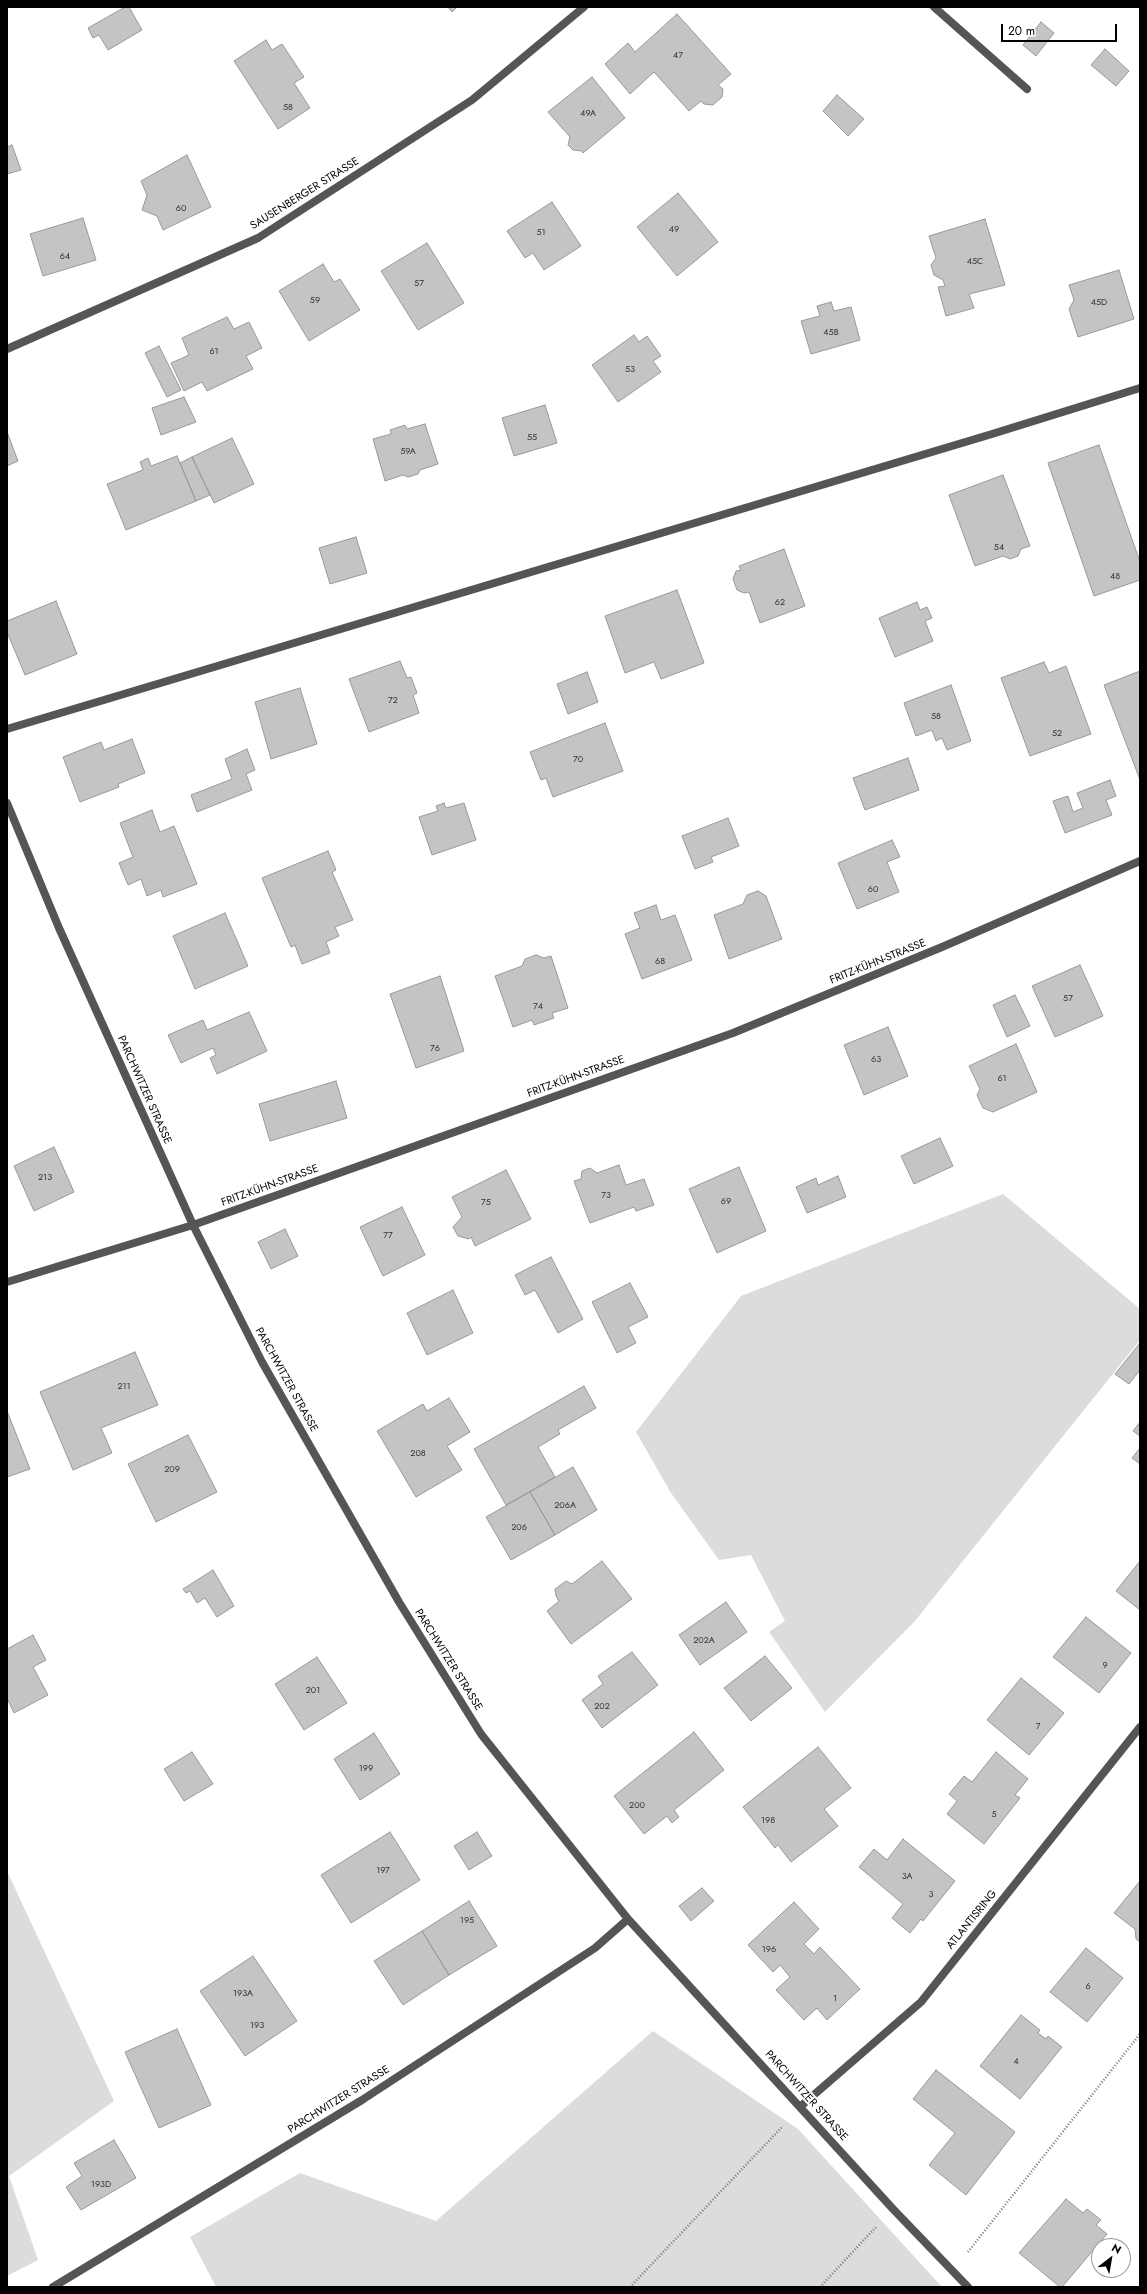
<!DOCTYPE html>
<html>
<head>
<meta charset="utf-8">
<style>
	body { margin:0 }
	#map { position:relative; width:1147px; height:2294px; overflow:hidden; background:#fff; font-family:Jost,sans-serif }
	canvas { display:block }
	.frame { position:absolute; inset:0; border:8px solid #000; pointer-events:none }
	.north { position:absolute; left:1091px; top:2238px; width:40px; height:40px; box-sizing:border-box; background:#fff; border:1px solid #999; border-radius:50%; rotate:31deg; font-size:11px; font-weight:700; line-height:16px; text-align:center; color:#000 }
	.north::after { content:''; display:block; margin:auto; width:14px; height:18px; background:#000; clip-path:polygon(50% 0,100% 100%,50% 72%,0 100%) }
	.scale { position:absolute; left:1001px; top:24px; width:116px; height:18px; box-sizing:border-box; border:2px solid #000; border-top:0; padding-left:5px; font-size:12px; line-height:14px; white-space:nowrap; color:#000; -webkit-text-stroke:3px #fff; paint-order:stroke }
</style>
</head>
<body>
<div id="map">
<canvas width="1147" height="2294"></canvas>
<div class="frame"></div>
<div class="north">N</div>
<div class="scale">20 m</div>
</div>
<script>
const c = document.querySelector('canvas').getContext('2d');
c.lineJoin = 'round';
function fillPath(path, color) {
  c.fillStyle = color;
  c.fill(path, 'evenodd');
}
function poly(rows) {
  const path = new Path2D();
  for (const r of rows) {
    path.moveTo(r[0], r[1]);
    for (let i = 2; i < r.length; i += 2) path.lineTo(r[i], r[i + 1]);
  }
  return path;
}
function stroke(path, color, width, dash) {
  c.strokeStyle = color;
  c.lineWidth = width;
  c.lineCap = dash ? 'butt' : 'round';
  c.setLineDash(dash || []);
  c.stroke(path);
}
function write(font, color, halo, rows, align = 'center') {
  c.font = font + ' Jost,sans-serif';
  c.lineWidth = 4;
  c.setLineDash([]);
  c.textBaseline = 'middle';
  c.strokeStyle = halo;
  c.fillStyle = color;
  for (const [text, x, y, turn = 0] of rows) {
    c.save();
    c.translate(x, y);
    c.rotate((+turn || 0) * Math.PI / 180);
    c.textAlign = isNaN(turn) ? turn : align;
    if (halo) c.strokeText(text, 0, 0);
    c.fillText(text, 0, 0);
    c.restore();
  }
}
fillPath(poly([
	[1003,1194,1140,1309,1140,1340,914,1622,825,1712,769,1632,785,1621,751,1555,719,1560,671,1493,636,1432,741,1296],
	[7,1871,114,2101,9,2176,38,2260,7,2276],
	[653,2031,798,2129,942,2287,216,2287,190,2237,300,2173,436,2221]
]), '#dcdcdc');
const building = poly([
	[125,7,129,7,142,30,108,50,99,35,93,38,88,28,125,7],
	[448,7,457,7,452,12,448,7],
	[677,14,731,74,718,85,723,89,722,97,713,105,704,104,701,101,689,111,654,72,630,94,605,64,628,43,635,52,677,14],
	[1041,22,1054,33,1036,56,1023,45,1041,22],
	[266,40,272,50,282,44,304,77,294,83,310,108,278,129,234,61,266,40],
	[1105,49,1129,71,1116,86,1091,65,1105,49],
	[592,77,625,118,583,153,582,151,573,150,568,145,570,137,548,112,592,77],
	[837,95,864,119,848,136,823,111,837,95],
	[12,145,21,170,7,174,7,147,12,145],
	[187,155,211,207,163,230,157,216,142,210,147,195,141,181,187,155],
	[678,193,718,242,677,276,637,227,678,193],
	[552,202,581,246,544,270,533,253,525,258,507,231,552,202],
	[83,218,96,260,43,276,30,234,83,218],
	[985,219,1005,285,969,294,974,308,946,316,938,287,945,286,943,280,934,275,931,265,936,258,929,236,985,219],
	[427,243,464,303,418,330,381,271,427,243],
	[323,264,334,282,340,279,360,310,309,341,279,291,323,264],
	[1119,270,1134,319,1078,337,1069,309,1074,300,1069,285,1119,270],
	[831,302,834,311,851,307,860,340,811,354,801,321,820,316,817,306,831,302],
	[227,317,234,329,249,322,262,348,246,356,253,369,207,391,202,382,184,391,171,363,189,355,182,338,227,317],
	[634,335,639,342,647,336,661,356,653,361,661,372,618,402,592,365,634,335],
	[159,346,181,390,167,397,145,353,159,346],
	[184,397,196,422,161,435,152,408,184,397],
	[545,405,557,443,514,456,502,418,545,405],
	[425,424,438,464,420,470,418,474,408,477,403,475,385,481,373,439,391,434,390,430,405,425,407,429,425,424],
	[7,432,18,461,7,466,7,432],
	[232,438,254,484,214,503,192,457,232,438],
	[1099,445,1140,562,1140,580,1094,596,1048,463,1099,445],
	[177,456,196,501,126,530,107,484,143,470,140,462,148,458,151,466,177,456],
	[192,457,210,495,196,501,180,463,192,457],
	[1003,475,1030,546,1021,549,1018,556,1010,559,1003,556,975,566,949,495,1003,475],
	[356,537,367,573,330,584,319,548,356,537],
	[784,549,805,606,760,623,749,592,744,593,737,590,733,579,736,571,741,570,739,566,784,549],
	[677,590,704,663,661,679,654,662,625,673,605,616,677,590],
	[56,601,77,654,25,675,7,632,7,621,56,601],
	[917,602,920,610,927,607,932,618,925,621,933,641,895,657,879,618,917,602],
	[400,661,407,678,411,677,417,693,413,695,419,713,369,732,349,679,400,661],
	[1044,662,1049,673,1066,666,1091,734,1030,756,1001,678,1044,662],
	[1140,671,1140,780,1104,685,1140,671],
	[587,672,598,702,568,714,557,684,587,672],
	[951,685,971,741,947,750,942,738,936,741,932,730,916,736,904,703,951,685],
	[300,688,317,744,271,759,255,702,300,688],
	[605,723,623,771,553,797,546,778,541,780,530,752,605,723],
	[132,739,145,773,118,784,119,787,80,802,63,757,101,742,104,750,132,739],
	[247,749,255,770,246,774,252,790,197,812,191,795,232,779,225,759,247,749],
	[908,758,919,790,865,810,853,778,908,758],
	[1110,780,1116,796,1106,800,1112,815,1065,833,1053,801,1068,796,1073,812,1083,808,1077,793,1110,780],
	[444,803,446,808,464,803,476,840,432,855,419,817,438,811,436,806,444,803],
	[152,810,160,832,174,826,197,884,163,897,161,890,147,896,141,879,128,885,119,863,133,857,120,823,152,810],
	[728,818,739,846,711,857,713,862,695,869,682,836,728,818],
	[892,840,900,857,887,862,899,892,857,909,838,863,892,840],
	[328,851,336,870,332,872,353,920,335,927,339,936,326,942,330,953,302,964,295,945,291,947,262,878,328,851],
	[758,891,766,896,782,939,729,959,714,915,743,904,747,895,758,891],
	[656,905,661,920,675,915,692,960,642,979,625,934,640,928,634,913,656,905],
	[225,913,248,966,195,989,173,936,225,913],
	[536,955,544,958,551,956,568,1008,552,1013,554,1018,534,1025,532,1020,513,1027,495,976,522,966,525,959,536,955],
	[1080,965,1103,1016,1055,1037,1032,986,1080,965],
	[440,976,464,1051,416,1068,390,994,440,976],
	[1015,995,1030,1026,1007,1037,993,1005,1015,995],
	[249,1012,267,1051,217,1074,210,1058,216,1055,213,1048,181,1063,168,1035,203,1020,207,1030,249,1012],
	[888,1027,908,1076,864,1095,844,1045,888,1027],
	[1016,1044,1037,1092,993,1112,983,1108,977,1095,980,1089,969,1066,1016,1044],
	[336,1081,347,1118,270,1141,259,1104,336,1081],
	[940,1138,953,1166,914,1184,901,1156,940,1138],
	[54,1147,74,1192,34,1211,14,1166,54,1147],
	[619,1165,626,1185,644,1179,654,1205,636,1211,634,1207,590,1223,574,1181,581,1179,582,1171,590,1168,597,1173,619,1165],
	[739,1167,766,1231,717,1253,689,1189,739,1167],
	[506,1170,531,1219,475,1246,471,1237,469,1239,458,1236,453,1227,462,1217,452,1197,506,1170],
	[838,1176,846,1197,807,1213,796,1187,816,1178,818,1185,838,1176],
	[402,1207,425,1255,383,1276,360,1227,402,1207],
	[285,1229,298,1256,271,1269,258,1242,285,1229],
	[551,1257,583,1319,558,1333,535,1290,525,1295,515,1275,551,1257],
	[630,1283,648,1317,628,1327,636,1343,617,1353,592,1302,630,1283],
	[453,1290,473,1333,427,1355,407,1313,453,1290],
	[1140,1343,1140,1370,1129,1384,1115,1374,1140,1343],
	[135,1352,158,1405,101,1428,112,1453,73,1470,40,1392,135,1352],
	[584,1386,596,1408,558,1430,560,1434,538,1447,555,1477,506,1505,474,1449,584,1386],
	[449,1398,470,1432,447,1446,462,1470,416,1497,377,1431,423,1404,427,1411,449,1398],
	[7,1411,30,1469,7,1477,7,1411],
	[1140,1422,1140,1436,1133,1431,1140,1422],
	[188,1435,217,1492,156,1522,128,1464,188,1435],
	[1140,1448,1140,1464,1132,1458,1140,1448],
	[573,1467,597,1510,555,1535,530,1492,573,1467],
	[530,1492,555,1535,511,1560,486,1517,530,1492],
	[602,1561,632,1599,571,1644,547,1611,559,1601,556,1596,555,1589,566,1581,572,1584,602,1561],
	[1140,1561,1140,1610,1116,1591,1140,1561],
	[213,1570,234,1606,217,1617,205,1598,197,1603,190,1591,186,1593,183,1589,213,1570],
	[726,1602,747,1632,700,1665,679,1635,726,1602],
	[1086,1617,1131,1653,1099,1693,1053,1657,1086,1617],
	[33,1635,46,1660,33,1667,48,1695,14,1713,7,1698,7,1649,33,1635],
	[632,1652,658,1685,602,1728,582,1700,603,1684,598,1676,632,1652],
	[765,1656,792,1688,751,1721,724,1688,765,1656],
	[317,1657,347,1703,304,1730,275,1684,317,1657],
	[1021,1678,1064,1713,1029,1755,987,1720,1021,1678],
	[694,1732,724,1770,674,1810,679,1817,672,1823,667,1816,644,1834,614,1796,694,1732],
	[374,1733,400,1774,360,1800,334,1759,374,1733],
	[818,1747,851,1788,824,1809,838,1826,791,1862,778,1845,775,1848,743,1807,818,1747],
	[192,1752,213,1784,184,1801,164,1769,192,1752],
	[996,1752,1028,1779,1015,1795,1020,1798,984,1844,947,1814,957,1801,949,1794,964,1776,972,1782,996,1752],
	[390,1832,420,1880,351,1923,321,1875,390,1832],
	[477,1832,492,1856,469,1870,454,1846,477,1832],
	[903,1839,955,1881,923,1921,921,1919,910,1933,892,1918,903,1904,859,1867,874,1849,887,1860,903,1839],
	[1140,1881,1140,1942,1136,1939,1135,1929,1114,1913,1140,1881],
	[702,1888,714,1901,691,1921,679,1906,702,1888],
	[469,1901,497,1946,449,1975,422,1931,469,1901],
	[794,1902,819,1929,804,1944,814,1954,820,1947,860,1989,827,2020,817,2008,804,2020,776,1990,790,1977,780,1965,773,1972,748,1945,794,1902],
	[422,1931,449,1975,403,2005,374,1961,422,1931],
	[1086,1948,1123,1978,1087,2022,1050,1992,1086,1948],
	[253,1956,297,2021,245,2056,200,1991,253,1956],
	[1021,2015,1040,2030,1038,2033,1046,2039,1048,2036,1062,2047,1020,2099,980,2066,1021,2015],
	[177,2029,211,2105,159,2128,125,2052,177,2029],
	[936,2070,1015,2132,966,2195,929,2165,955,2133,913,2099,936,2070],
	[114,2140,136,2178,81,2210,66,2187,82,2176,74,2163,114,2140],
	[1066,2199,1083,2213,1087,2209,1101,2220,1096,2225,1107,2234,1062,2287,1060,2287,1019,2253,1066,2199]
]);
fillPath(building, '#c4c4c4');
stroke(building, '#999', 1);
stroke(poly([
	[968,2252,1140,2034],
	[630,2287,783,2126],
	[820,2287,876,2227]
]), '#777', 2.5, [1, 2]);
stroke(poly([
	[934,7,1027,89],
	[7,729,992,434,1140,388]
]), '#555', 8);
stroke(poly([
	[7,349,258,238,472,100,584,7],
	[7,803,59,928,193,1225,262,1362,399,1602,481,1734,628,1919,893,2209,968,2287],
	[7,1282,193,1225,733,1033,942,947,1140,861],
	[801,2106,921,2002,1140,1727],
	[53,2287,362,2100,595,1948,628,1919]
]), '#555', 8);
write('9px', '#313131', null, [
	["47",678,56],
	["58",288,108],
	["49A",588,114],
	["60",181,209],
	["49",674,230],
	["51",541,233],
	["64",65,257],
	["45C",975,262],
	["57",419,284],
	["59",315,301],
	["45D",1099,303],
	["45B",831,333],
	["61",214,352],
	["53",630,370],
	["55",532,438],
	["59A",408,452],
	["54",999,548],
	["48",1115,577],
	["62",780,603],
	["72",393,701],
	["58",936,717],
	["52",1057,734],
	["70",578,760],
	["60",873,890],
	["68",660,962],
	["57",1068,999],
	["74",538,1007],
	["76",435,1049],
	["63",876,1060],
	["61",1002,1079],
	["213",45,1178],
	["73",606,1196],
	["69",726,1202],
	["75",486,1203],
	["77",388,1236],
	["211",124,1387],
	["208",418,1454],
	["209",172,1470],
	["206A",565,1506],
	["206",519,1528],
	["202A",704,1641],
	["9",1105,1666],
	["201",313,1691],
	["202",602,1707],
	["7",1038,1727],
	["199",366,1769],
	["200",637,1806],
	["5",994,1815],
	["198",768,1821],
	["197",383,1871],
	["3A",907,1877],
	["3",931,1895],
	["195",467,1921],
	["196",769,1950],
	["6",1088,1987],
	["193A",243,1994],
	["1",835,1999],
	["193",257,2026],
	["4",1016,2062],
	["193D",101,2185]
]);
write('11px', '#000', '#fff', [
	["SAUSENBERGER STRASSE",305,194,-32],
	["FRITZ-KÜHN-STRASSE",878,962,-22],
	["FRITZ-KÜHN-STRASSE",576,1077,-20],
	["PARCHWITZER STRASSE",144,1090,66],
	["FRITZ-KÜHN-STRASSE",270,1186,-20],
	["PARCHWITZER STRASSE",286,1380,61],
	["PARCHWITZER STRASSE",448,1660,58],
	["ATLANTISRING",972,1920,-51],
	["PARCHWITZER STRASSE",806,2096,48],
	["PARCHWITZER STRASSE",339,2100,-32]
]);
</script>
</body>
</html>
